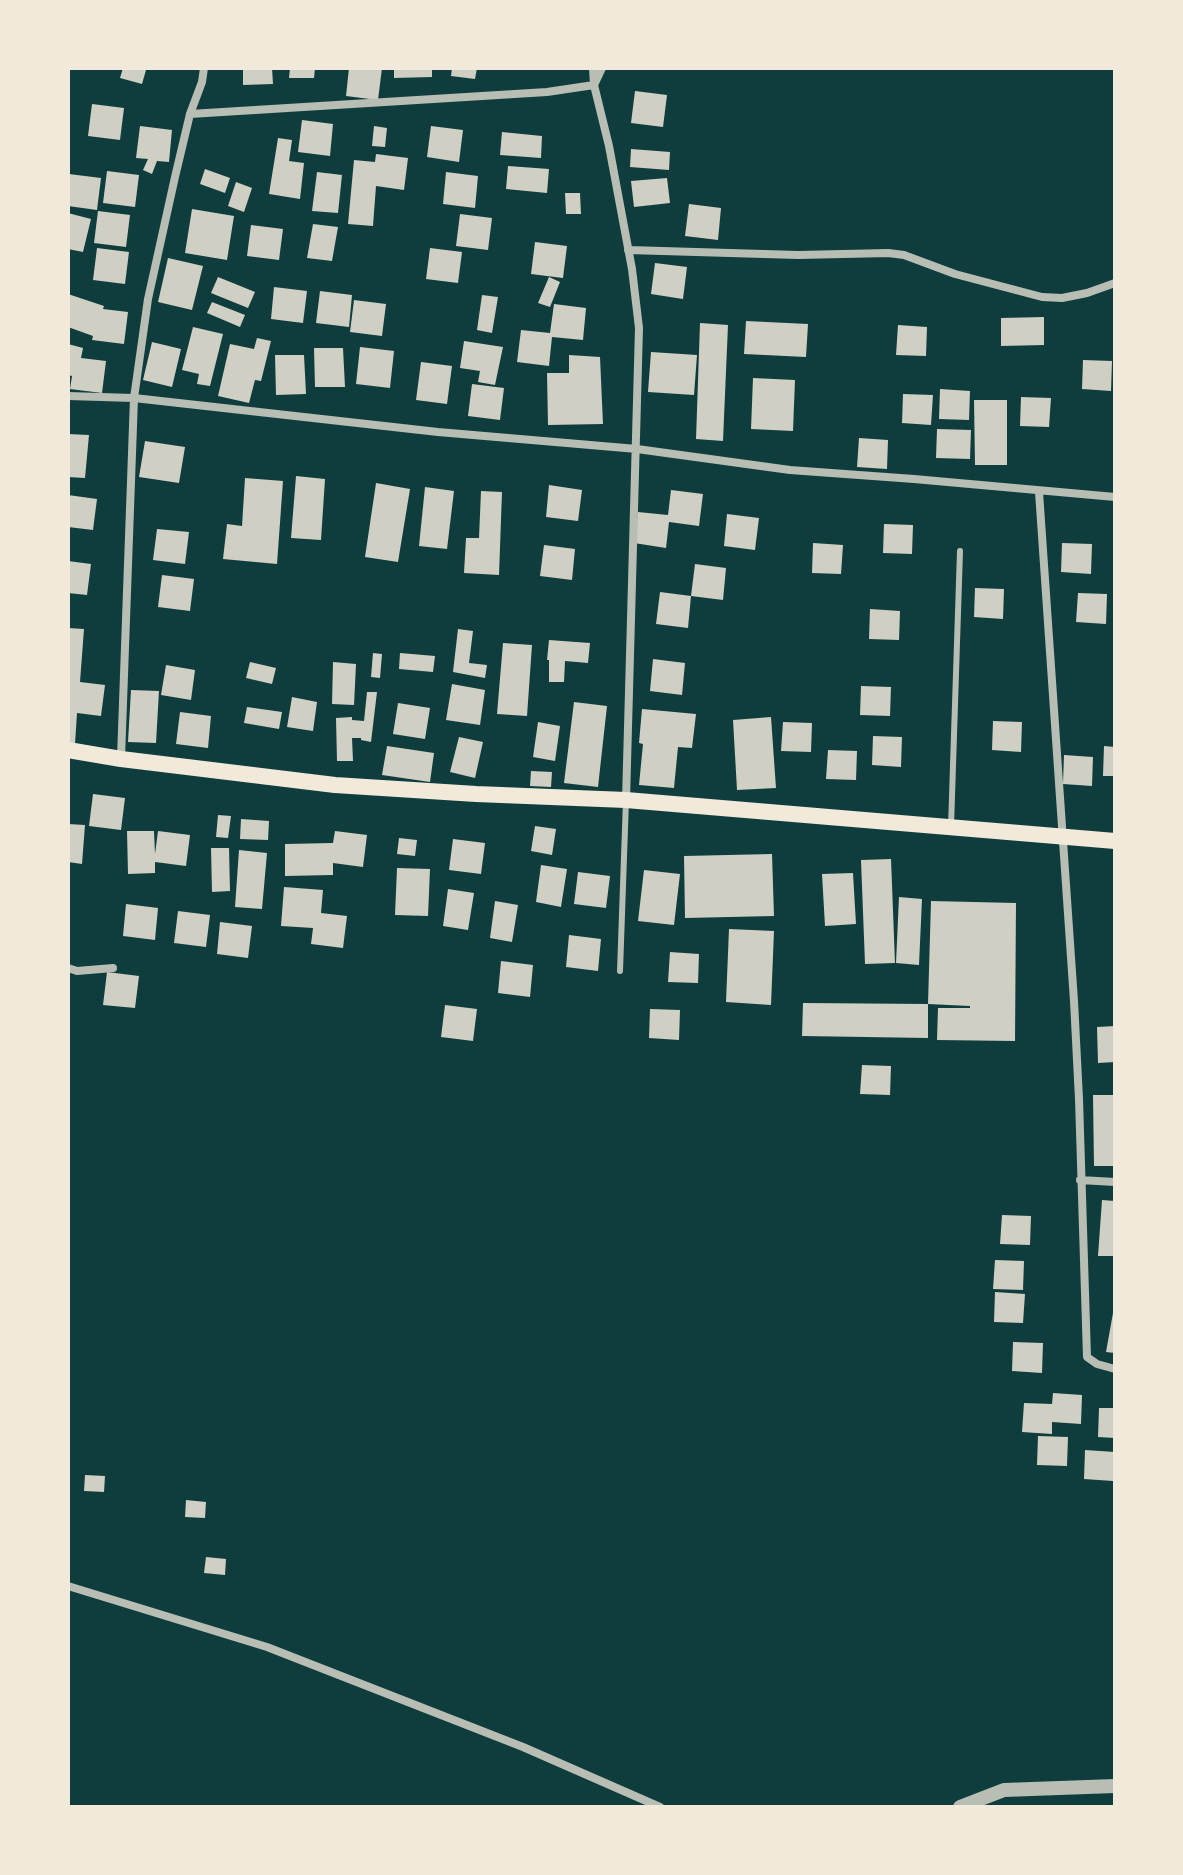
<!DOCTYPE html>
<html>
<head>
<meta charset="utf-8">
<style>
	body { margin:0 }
	#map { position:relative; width:1183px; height:1875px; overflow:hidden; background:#0f3d3e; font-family:"Asap Condensed",sans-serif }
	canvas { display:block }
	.frame { position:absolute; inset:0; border:70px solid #f1e9da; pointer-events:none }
</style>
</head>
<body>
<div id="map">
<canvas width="1183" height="1875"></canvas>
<div class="frame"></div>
</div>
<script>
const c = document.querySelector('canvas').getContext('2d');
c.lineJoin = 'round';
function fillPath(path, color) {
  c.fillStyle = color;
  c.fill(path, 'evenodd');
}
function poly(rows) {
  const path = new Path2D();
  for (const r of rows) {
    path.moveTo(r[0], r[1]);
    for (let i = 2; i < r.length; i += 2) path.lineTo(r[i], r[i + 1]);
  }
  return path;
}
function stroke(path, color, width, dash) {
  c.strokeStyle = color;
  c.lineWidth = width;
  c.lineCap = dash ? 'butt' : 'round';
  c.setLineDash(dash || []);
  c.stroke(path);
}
fillPath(poly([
	[123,68,146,70,142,84,120,78],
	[243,68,272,68,273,84,243,85],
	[290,68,315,68,314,78,289,78],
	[349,68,382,68,378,100,346,96],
	[394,68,432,68,432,77,394,78],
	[452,68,477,68,475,79,451,76],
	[635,91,667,95,663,127,631,123],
	[92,104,124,108,120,140,88,136],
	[302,120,333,124,330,156,298,152],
	[140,126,172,130,169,162,157,161,152,174,143,170,148,159,136,158],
	[374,126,387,128,385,147,372,146],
	[431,126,463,130,459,162,427,157],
	[502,132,542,136,541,158,500,155],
	[278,138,292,140,289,161,304,163,300,199,269,194],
	[631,149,670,152,669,170,630,167],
	[376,154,408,158,404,190,376,186,373,226,348,224,354,160,375,162],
	[508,166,549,169,547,193,506,189],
	[205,169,230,178,225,193,200,184],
	[107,171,139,175,135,207,103,203],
	[317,172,342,175,338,213,312,211],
	[446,172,478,176,475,208,443,204],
	[69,174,101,178,97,210,68,206],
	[667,178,670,203,634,207,631,181],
	[236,182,252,188,244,212,228,206],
	[565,193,580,193,581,214,566,214],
	[689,204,721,208,718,240,685,236],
	[192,209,234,216,227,260,185,253],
	[98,211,130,215,126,247,94,243],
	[68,213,91,219,83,252,68,249],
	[460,214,492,218,488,250,456,246],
	[313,224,338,227,332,261,307,258],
	[251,225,283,229,279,260,247,256],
	[535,242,567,246,563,278,531,274],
	[97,248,129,252,125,284,93,280],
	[430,248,462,252,458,283,426,279],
	[168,258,203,266,192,310,158,302],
	[655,263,687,267,683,299,651,294],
	[218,277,255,292,248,308,211,293],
	[549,277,560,282,550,307,538,303],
	[274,287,307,291,303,323,271,319],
	[320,291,352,295,349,327,316,323],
	[68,294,104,306,103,309,128,312,124,344,92,340,93,336,68,327],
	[482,295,498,297,492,333,477,330],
	[354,300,386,304,382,336,350,332],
	[212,302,245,315,240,327,207,313],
	[554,304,586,308,583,340,552,337,549,366,517,362,521,330,550,333],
	[1044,317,1044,345,1001,346,1001,318],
	[746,321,808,324,806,357,744,354],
	[700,323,728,325,723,441,696,439],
	[898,325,927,327,926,356,896,355],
	[193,327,223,334,210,386,197,384,199,374,182,370],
	[257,338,271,341,261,381,255,380,249,403,218,396,230,344,254,349],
	[464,341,503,347,495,385,478,382,480,371,460,368],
	[152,342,181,349,172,387,143,380],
	[68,344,83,348,81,358,106,361,102,393,70,389,72,376,68,375],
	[360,347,394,351,390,388,356,384],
	[314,348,343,348,345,387,315,387],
	[651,352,697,355,694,395,648,392],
	[275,355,304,355,306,394,276,395],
	[569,355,600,357,603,424,548,425,547,373,569,373],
	[1083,360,1112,361,1111,391,1082,389],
	[421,362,452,366,447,404,416,400],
	[753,378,795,380,793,431,751,429],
	[472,384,504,388,500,420,468,416],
	[940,389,970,391,969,420,939,419],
	[903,394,933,395,931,425,902,423],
	[1021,397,1051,398,1049,427,1020,426],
	[974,400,1007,400,1007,465,975,465],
	[937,429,971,430,970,459,936,458],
	[68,434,89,435,85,478,68,477],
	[859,438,888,440,887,469,857,467],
	[145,441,185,447,179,483,139,477],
	[296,476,325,479,321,540,291,538],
	[245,478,283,481,277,564,223,559,227,524,242,526],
	[376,483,410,489,398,562,365,557],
	[549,485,582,490,578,521,546,517],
	[425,487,454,491,447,549,419,546],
	[671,490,703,494,699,526,669,522,666,548,634,543,638,512,668,515],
	[481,491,502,492,499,575,464,573,466,538,479,538],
	[68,495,97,499,93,530,68,527],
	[727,514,759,518,755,550,724,546],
	[884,524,913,525,912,554,883,553],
	[157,529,189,532,185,564,153,560],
	[813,543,843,545,841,574,812,573],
	[1062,543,1092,544,1091,574,1061,572],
	[544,545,575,549,572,580,540,576],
	[68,561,91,564,87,595,68,593],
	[695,564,726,568,723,600,691,596],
	[162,575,194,579,190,611,158,607],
	[975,588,1004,589,1003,619,974,617],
	[660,592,691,596,688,628,656,624],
	[1078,593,1107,594,1106,624,1076,622],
	[870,609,900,611,899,640,869,639],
	[68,628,84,629,80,682,105,685,101,716,77,713,75,744,68,744],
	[458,629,473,631,469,663,487,665,485,678,453,672],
	[549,640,590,643,588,663,565,661,564,682,549,682,549,660,547,660],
	[503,643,532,645,527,716,497,714],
	[373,653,382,654,380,678,371,677],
	[400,653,435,656,433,672,399,669],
	[653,659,685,663,682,695,650,691],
	[250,662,276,668,272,684,246,678],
	[333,662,356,664,354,705,332,704],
	[166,665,195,670,191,700,161,695],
	[452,684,485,690,480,725,446,720],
	[861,686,891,687,890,716,860,715],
	[131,690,159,691,156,743,128,742],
	[367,692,377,692,371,742,361,740,361,738,352,738,353,761,337,761,336,718,352,717,352,720,364,721],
	[292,697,317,702,313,731,287,727],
	[574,702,607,706,598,787,564,783],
	[398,703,430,708,425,739,393,734],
	[247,707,282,712,279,729,244,723],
	[642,709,696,714,692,748,678,747,674,788,639,785,643,744,639,743],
	[180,712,211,716,208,748,176,744],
	[771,717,776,788,737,790,733,720],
	[993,721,1022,722,1021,752,992,750],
	[538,722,560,726,555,761,533,757],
	[783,722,812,723,811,752,781,751],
	[873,736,902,737,901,767,872,765],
	[459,737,483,742,475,778,450,772],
	[387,746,434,753,430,782,382,775],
	[1104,746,1115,747,1115,776,1103,776],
	[828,750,857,751,856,780,826,779],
	[1064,755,1093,757,1092,786,1063,784],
	[531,771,552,772,551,787,530,786],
	[93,794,125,798,121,830,89,826],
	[218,815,231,816,228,838,216,837],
	[241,819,269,821,268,840,240,839],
	[68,824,85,825,82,864,68,862],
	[535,826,556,829,552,855,531,851],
	[127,831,154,831,155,854,158,831,190,835,186,866,155,862,155,873,128,874],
	[335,831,367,835,363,867,333,863,333,875,285,876,285,844,333,843],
	[399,838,417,840,415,856,397,854],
	[453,839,485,843,481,874,449,870],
	[211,848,229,848,230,891,212,892],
	[239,850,267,853,262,909,235,907],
	[772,854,774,916,685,918,684,856],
	[891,859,895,963,865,964,861,860],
	[541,865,567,869,561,907,536,902],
	[397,868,430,869,428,916,395,915],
	[644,870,680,874,674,925,638,921],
	[578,872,610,876,606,908,574,904],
	[853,873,856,924,825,926,822,874],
	[284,887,323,890,321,913,347,916,343,948,311,944,313,928,281,926],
	[448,889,474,893,468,930,443,926],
	[899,897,922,899,919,965,896,963],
	[495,901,518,905,512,942,490,938],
	[931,901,1016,903,1015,1041,937,1040,938,1008,970,1008,970,1006,928,1004],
	[126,904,158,908,155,940,123,936],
	[178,911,210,915,206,947,174,943],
	[220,922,252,926,248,958,217,954],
	[729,929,774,931,771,1005,726,1002],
	[569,935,601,939,598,971,566,967],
	[670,952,699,954,698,983,668,982],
	[501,961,533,965,530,997,498,993],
	[107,972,139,976,135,1008,103,1005],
	[803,1003,928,1004,928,1038,802,1036],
	[445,1005,477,1009,473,1041,441,1037],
	[650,1009,680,1010,679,1040,649,1038],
	[1115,1026,1115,1062,1098,1063,1097,1027],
	[862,1065,891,1066,890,1095,860,1094],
	[1093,1095,1115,1095,1115,1166,1094,1166],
	[1102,1200,1115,1201,1115,1256,1098,1256],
	[1002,1215,1031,1216,1030,1245,1000,1244],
	[995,1260,1024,1261,1023,1290,993,1289],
	[995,1292,1025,1294,1023,1323,994,1322],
	[1113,1313,1115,1313,1115,1353,1106,1352],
	[1013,1342,1043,1343,1042,1373,1012,1371],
	[1053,1393,1082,1395,1081,1424,1052,1422,1052,1434,1022,1432,1024,1403,1052,1404],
	[1099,1408,1115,1408,1115,1438,1098,1437],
	[1038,1436,1068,1437,1067,1466,1037,1465],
	[1085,1450,1115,1452,1113,1481,1084,1479],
	[85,1475,105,1476,104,1492,84,1491],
	[186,1500,206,1502,205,1518,185,1517],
	[206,1557,226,1559,225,1575,204,1573]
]), '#cfcfc3');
stroke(poly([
	[951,827,960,551],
	[620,971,626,800]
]), '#b8beb3', 6);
stroke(poly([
	[602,68,594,85,609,146,632,269,639,328,626,800],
	[190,114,547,92,594,85,593,68],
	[628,250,798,255,888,253,904,255,955,274,1042,297,1062,298,1087,293,1115,283],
	[68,396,134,398,438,432,637,449,790,470,914,479,1115,497],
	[1039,492,1074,1001,1079,1099,1087,1357,1097,1364,1115,1369],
	[121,758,134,398,148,299,175,177,190,114,202,82,204,68],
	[68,968,77,971,113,968],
	[1080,1180,1115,1182],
	[68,1586,267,1647,523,1747,660,1807]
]), '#b8beb3', 8);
stroke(poly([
	[960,1807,1004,1790,1115,1786]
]), '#b8beb3', 14);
stroke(poly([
	[68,750,121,759,335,785,476,794,626,800,1115,841]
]), '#f1e9da', 16);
</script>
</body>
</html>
